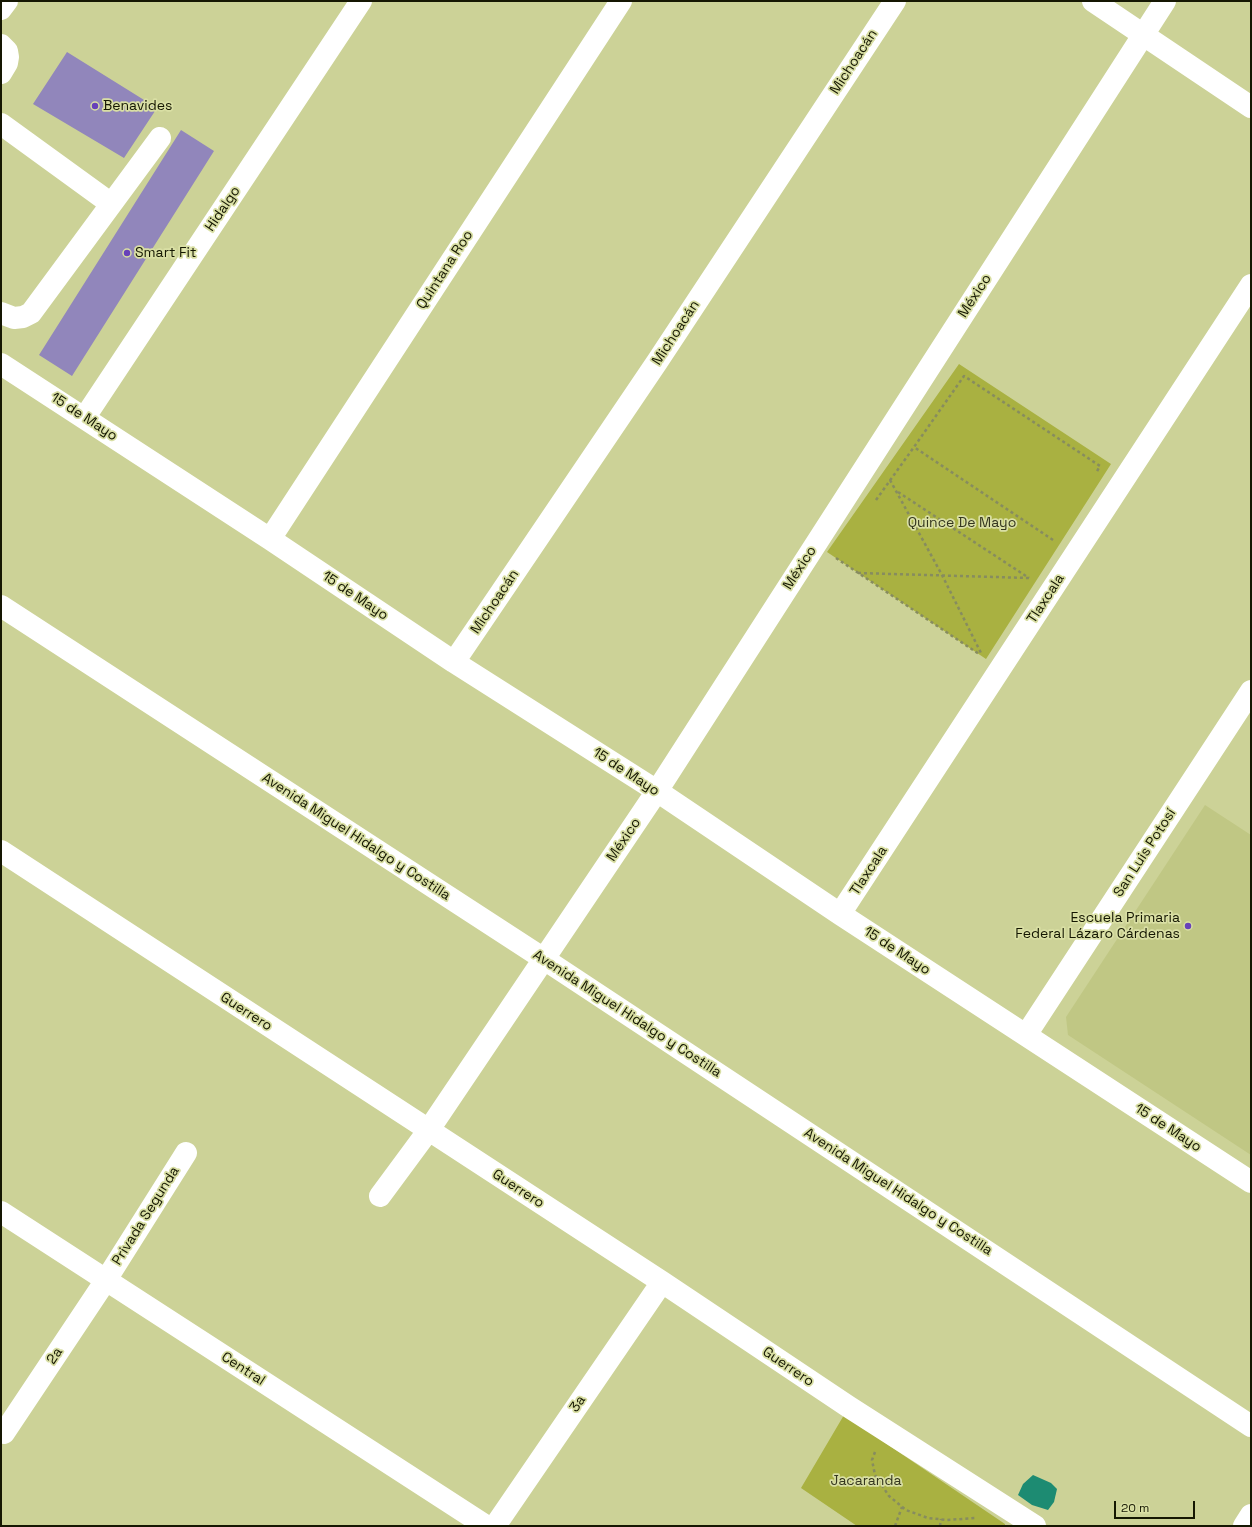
<!DOCTYPE html>
<html>
<head>
<meta charset="utf-8">
<style>
	body { margin:0 }
	#map { position:relative; width:1252px; height:1527px; overflow:hidden; background:#ccd297; font-family:"Space Grotesk",sans-serif }
	canvas { display:block }
	.frame { position:absolute; inset:0; border:2px solid #151702; pointer-events:none }
	.scale { position:absolute; left:1114px; top:1501px; width:81px; height:18px; box-sizing:border-box; border:2px solid #151702; border-top:0; padding-left:5px; font-size:12px; line-height:14px; white-space:nowrap; color:#151702; -webkit-text-stroke:3px #d9dfa4; paint-order:stroke }
</style>
</head>
<body>
<div id="map">
<canvas width="1252" height="1527"></canvas>
<div class="frame"></div>
<div class="scale">20 m</div>
</div>
<script>
const c = document.querySelector('canvas').getContext('2d');
c.lineJoin = 'round';
function fillPath(path, color) {
  c.fillStyle = color;
  c.fill(path, 'evenodd');
}
function poly(rows) {
  const path = new Path2D();
  for (const r of rows) {
    path.moveTo(r[0], r[1]);
    for (let i = 2; i < r.length; i += 2) path.lineTo(r[i], r[i + 1]);
  }
  return path;
}
function stroke(path, color, width, dash) {
  c.strokeStyle = color;
  c.lineWidth = width;
  c.lineCap = dash ? 'butt' : 'round';
  c.setLineDash(dash || []);
  c.stroke(path);
}
function write(font, color, halo, rows, align = 'center') {
  c.font = font + ' "Space Grotesk",sans-serif';
  c.lineWidth = 3.5;
  c.setLineDash([]);
  c.textBaseline = 'middle';
  c.strokeStyle = halo;
  c.fillStyle = color;
  for (const [text, x, y, turn = 0] of rows) {
    c.save();
    c.translate(x, y);
    c.rotate((+turn || 0) * Math.PI / 180);
    c.textAlign = isNaN(turn) ? turn : align;
    if (halo) c.strokeText(text, 0, 0);
    c.fillText(text, 0, 0);
    c.restore();
  }
}
fillPath(poly([
	[1205,805,1251,835,1251,1155,1068,1035,1066,1017]
]), '#c0c784');
fillPath(poly([
	[959,364,1111,464,986,659,827,552],
	[844,1415,1005,1524,1005,1526,857,1526,801,1488]
]), '#a9b141');
fillPath(poly([
	[1033,1475,1051,1483,1057,1489,1054,1502,1048,1510,1032,1505,1018,1495,1023,1484]
]), '#1d8b72');
fillPath(poly([
	[67,52,157,108,124,158,33,104],
	[181,130,214,151,72,376,39,355]
]), '#9186bb');
stroke(poly([
	[890,480,942,575,981,653],
	[898,492,1029,578],
	[876,500,914,447],
	[1053,540,914,447,964,376,1100,466,1096,473],
	[836,558,979,654],
	[858,573,1029,578],
	[875,1452,872,1460,875,1475,889,1496,906,1510,928,1518,947,1520,976,1518],
	[895,1526,902,1507],
	[940,1526,941,1519]
]), '#878c5f', 2.5, [3, 3]);
stroke(poly([
	[1093,1,1251,107],
	[1,45,7,51,8,57,7,63,1,73],
	[1,124,110,203],
	[1,313,14,318,23,317,31,313,160,138],
	[1,364,270,539,454,662,657,791,840,914,1251,1182],
	[85,417,361,1],
	[270,539,621,1],
	[1,606,544,959,1251,1426],
	[454,662,657,362,895,1],
	[1,851,662,1282,849,1407,1035,1526],
	[840,914,1251,285],
	[1026,1035,1251,691],
	[380,1196,428,1131,657,791,1165,1],
	[1,1212,486,1526],
	[4,1433,106,1280,186,1153],
	[495,1526,662,1282],
	[1244,1526,1251,1515]
]), '#fff', 22);
stroke(poly([
	[1,9,7,1]
]), '#fff', 22);
for (const [x, y, r, color] of [
	[95,106,4,"#6741b9"],
	[127,253,4,"#6741b9"],
	[1188,926,4,"#6741b9"]
]) {
  const dot = new Path2D();
  dot.arc(x, y, r, 0, 2 * Math.PI);
  c.fillStyle = color;
  c.fill(dot);
  stroke(dot, '#d9dfa4', 1.5);
}
write('14px', '#151702', '#d9dfa4', [
	["Michoacán",854,62,-57],
	["Hidalgo",223,209,-56],
	["Quintana Roo",445,270,-57],
	["México",975,296,-57],
	["Michoacán",676,333,-57],
	["15 de Mayo",84,417,33],
	["México",800,568,-57],
	["15 de Mayo",355,596,34],
	["Tlaxcala",1046,599,-57],
	["Michoacán",495,602,-56],
	["15 de Mayo",626,772,33],
	["Avenida Miguel Hidalgo y Costilla",356,837,33],
	["México",624,840,-56],
	["San Luis Potosí",1145,853,-57],
	["Tlaxcala",869,871,-57],
	["15 de Mayo",897,951,33],
	["Guerrero",246,1012,33],
	["Avenida Miguel Hidalgo y Costilla",627,1014,33],
	["15 de Mayo",1168,1128,33],
	["Guerrero",518,1189,33],
	["Avenida Miguel Hidalgo y Costilla",898,1192,33],
	["Privada Segunda",146,1216,-58],
	["2a",55,1356,-56],
	["Guerrero",788,1367,34],
	["Central",243,1369,33],
	["3a",578,1404,-56]
]);
write('14px', '#151702', '#d9dfa4', [
	["Benavides",103,106],
	["Smart Fit",135,253],
	["Escuela Primaria",1180,918,"right"],
	["Federal Lázaro Cárdenas",1180,934,"right"]
], 'left');
write('14px', '#34361e', '#d9dfa4', [
	["Quince De Mayo",962,523],
	["Jacaranda",866,1481]
]);
</script>
</body>
</html>
